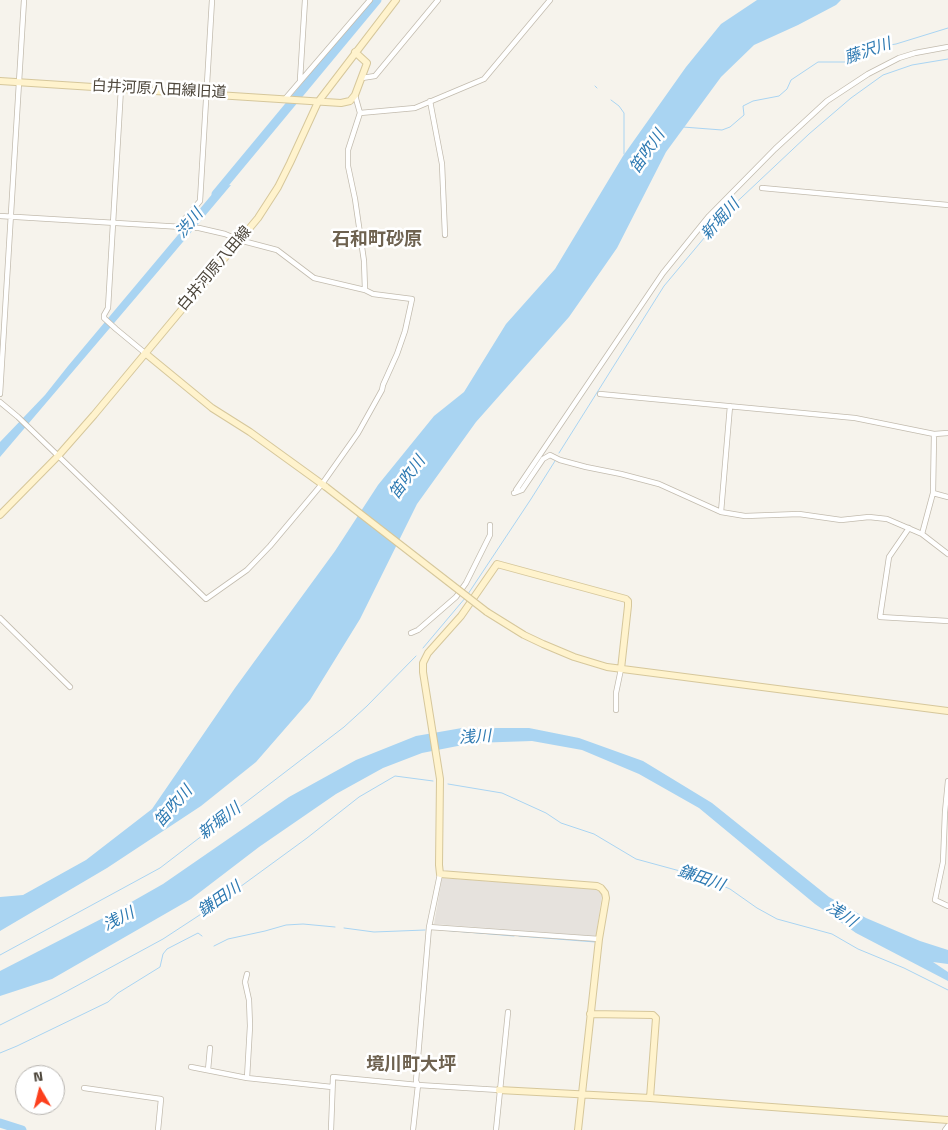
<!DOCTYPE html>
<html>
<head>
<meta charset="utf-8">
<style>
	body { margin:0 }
	#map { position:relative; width:948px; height:1130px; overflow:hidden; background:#f6f3ec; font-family:"Titillium Web",sans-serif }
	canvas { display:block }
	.north { position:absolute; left:15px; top:1065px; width:50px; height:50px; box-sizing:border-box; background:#fff; border:1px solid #b7b4b0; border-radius:50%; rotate:352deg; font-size:14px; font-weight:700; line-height:20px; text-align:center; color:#4b4439 }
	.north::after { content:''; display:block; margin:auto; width:18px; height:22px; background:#fc3f1d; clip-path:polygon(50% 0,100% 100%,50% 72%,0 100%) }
</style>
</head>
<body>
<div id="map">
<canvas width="948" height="1130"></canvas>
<div class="north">N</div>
</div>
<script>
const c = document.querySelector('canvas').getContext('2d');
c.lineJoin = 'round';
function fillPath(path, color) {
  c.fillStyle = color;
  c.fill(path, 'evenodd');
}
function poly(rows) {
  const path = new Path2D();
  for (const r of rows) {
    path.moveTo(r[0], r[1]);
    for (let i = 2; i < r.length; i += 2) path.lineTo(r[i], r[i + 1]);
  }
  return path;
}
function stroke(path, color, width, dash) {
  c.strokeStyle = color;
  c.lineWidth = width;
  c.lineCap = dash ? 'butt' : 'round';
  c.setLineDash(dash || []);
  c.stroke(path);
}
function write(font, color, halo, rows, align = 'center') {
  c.font = font + ' "Titillium Web","Noto Sans JP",sans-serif';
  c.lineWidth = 5;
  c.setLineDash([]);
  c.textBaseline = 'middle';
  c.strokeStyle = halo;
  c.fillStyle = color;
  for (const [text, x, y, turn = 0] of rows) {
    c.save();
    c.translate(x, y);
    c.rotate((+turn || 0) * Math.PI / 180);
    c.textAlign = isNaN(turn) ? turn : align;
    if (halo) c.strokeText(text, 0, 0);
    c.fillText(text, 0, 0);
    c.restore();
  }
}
fillPath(poly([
	[442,878,597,889,602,895,596,936,434,924]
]), '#e6e2dd');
fillPath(poly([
	[757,0,841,0,836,5,798,25,754,45,721,77,666,152,617,248,569,317,476,422,417,504,360,619,310,700,256,762,201,806,107,868,0,931,0,897,23,895,86,860,152,809,235,688,335,551,378,485,434,416,464,392,506,324,555,269,623,156,686,67,721,24],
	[231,185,155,275,0,457,0,442,45,395,68,366,219,186],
	[462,728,529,728,579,738,643,761,712,803,829,897,866,918,920,941,948,950,948,964,933,962,948,972,948,981,856,933,815,904,699,808,639,774,582,750,532,741,473,743,422,753,383,768,336,794,259,847,191,899,52,979,0,996,0,971,105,917,163,884,289,797,356,760,416,736]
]), '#a9d4f2');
stroke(poly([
	[595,86,597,88],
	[611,100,619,106,624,113,624,154],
	[683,127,722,130,730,127,744,115,743,106,753,101,779,96,787,89,791,80,818,62,848,62,877,47,896,44,948,28],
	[559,453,664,286,725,213,809,134,851,98,883,75,912,65,948,59],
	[468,594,531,499,555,461],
	[423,648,466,597],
	[448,784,502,793,546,813,561,823,594,834,636,859,702,877,730,889,757,908,777,919,832,934,858,949,904,968,948,990],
	[344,928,374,932,425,930],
	[442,930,514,936],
	[519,936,595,942],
	[214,946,228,939,265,931,286,925,303,924,335,927],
	[0,955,160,868,344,727,367,706,416,656],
	[0,1025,58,996,163,939,218,903,307,838,359,797,395,776,433,781],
	[0,1053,17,1046,108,1002,118,993,160,967,163,954,167,949,198,933,202,936]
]), '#a9d4f2', 1);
stroke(poly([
	[216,194,377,0],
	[0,1123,22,1130]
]), '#a9d4f2', 9);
const street = poly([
	[362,78,375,76,438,0],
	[300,80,305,0],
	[121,88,108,308,104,315,104,318,116,329,145,353],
	[355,95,360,113,348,150,348,166,355,199,364,261,365,290],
	[285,99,370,0],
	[430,101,442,164,445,235],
	[360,113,415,108,484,79,550,0],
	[762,188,948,205],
	[0,216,199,228,225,234,239,240,277,250,314,278,365,290,373,294,412,299,405,331,397,354,383,385,382,390,358,433,322,484,270,546,247,570,206,599,18,417,0,402],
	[178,227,200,201,212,0],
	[0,394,24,0],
	[600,394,855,418,934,434,948,433],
	[516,490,663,273,709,216,775,149,827,101,868,74,899,58,915,53,948,47],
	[514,493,522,490,543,459,550,455,560,460,586,467,621,474,659,484,721,512,745,516,799,514,841,520,869,517,887,519,922,534,948,554],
	[933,493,948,497],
	[721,512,730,406],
	[909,528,889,557,880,617,948,621],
	[922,534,933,493,934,434],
	[0,618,70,687],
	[411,633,418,630,456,597,466,583,490,535,490,525],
	[616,710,616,693,621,669],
	[948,781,945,812,943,862,935,900,948,906],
	[429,927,599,939],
	[247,974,245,982,249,1000,250,1026,247,1078],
	[191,1067,247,1078,332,1087],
	[208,1070,210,1048],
	[84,1088,161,1099,158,1130],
	[331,1130,333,1077,418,1085,499,1090],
	[413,1130,418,1085,416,1081,429,927,440,874],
	[496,1130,508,1012],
	[945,1130,948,1126]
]);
const secondary = poly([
	[0,81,341,103,350,101,355,95,367,63,355,52],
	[145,353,212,408,250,432,326,487],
	[0,515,58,456,94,415,258,218,278,187,290,163,318,102,396,0],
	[487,612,524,635,543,644,574,657,607,667,948,711],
	[590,1014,653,1015,656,1018,650,1098],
	[499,1090,650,1098,948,1120],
	[578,1130,599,939,606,898,605,893,601,888,597,886,440,874,439,865,440,779,423,672,423,663,428,653,461,616,497,564,626,599,628,601,628,606,621,669]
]);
stroke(street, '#c2bbae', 6);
stroke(secondary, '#d6c79b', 8);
stroke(street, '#fff', 4.5);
stroke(secondary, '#fff3cd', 6);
const secondaryBridge = poly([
	[326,487,487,612]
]);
stroke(secondaryBridge, '#d6c79b', 8, []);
stroke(secondaryBridge, '#fff3cd', 6);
write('15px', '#4b4439', '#fff', [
	["白井河原八田線旧道",159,90,3],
	["白井河原八田線",215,269,-50]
]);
write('italic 16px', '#2e7ab2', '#fff', [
	["藤沢川",868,52,-19],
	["笛吹川",648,152,-55],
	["新堀川",721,220,-48],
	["渋川",190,224,-50],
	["笛吹川",408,478,-54],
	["浅川",475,738,-4],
	["笛吹川",174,807,-49],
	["新堀川",220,822,-38],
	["鎌田川",701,879,19],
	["鎌田川",220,900,-35],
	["浅川",841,915,34],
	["浅川",119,920,-26]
]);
write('bold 18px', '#6e6250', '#fff', [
	["石和町砂原",377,241],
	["境川町大坪",411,1066]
]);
</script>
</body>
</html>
